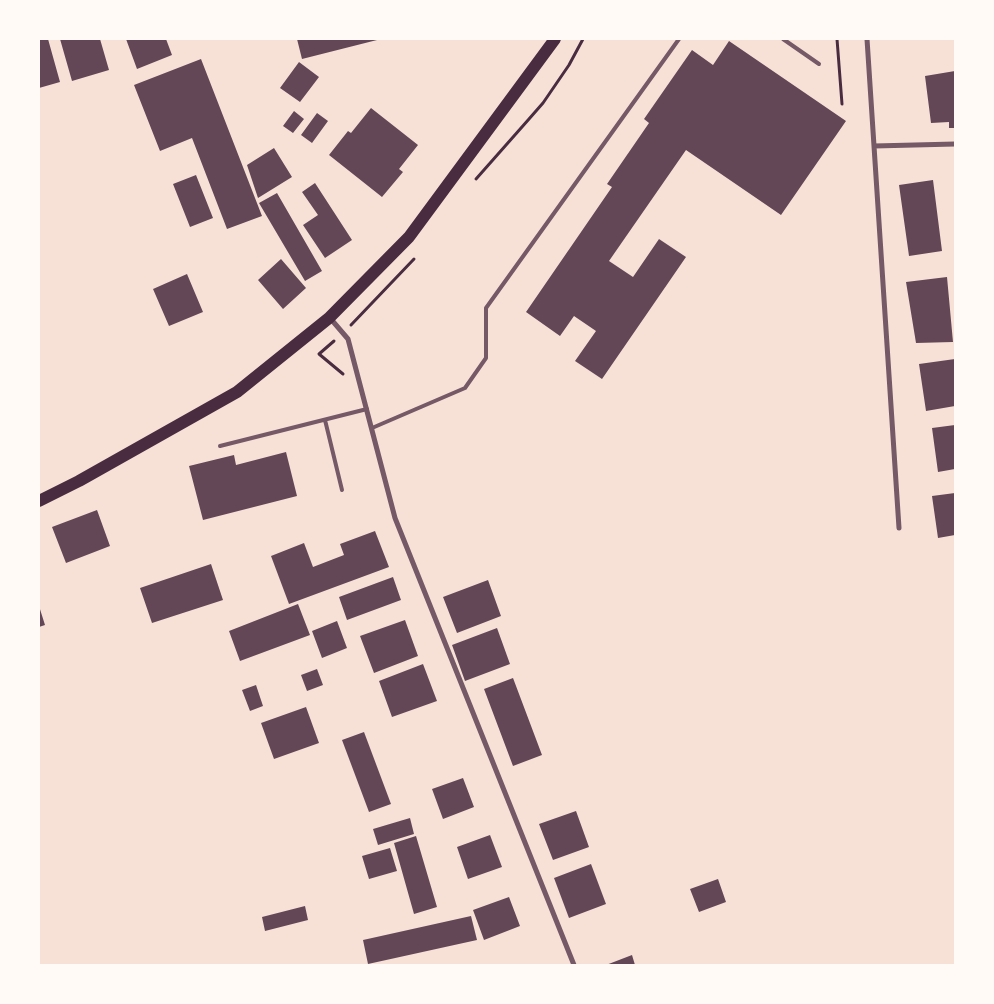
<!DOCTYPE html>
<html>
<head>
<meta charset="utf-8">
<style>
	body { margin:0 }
	#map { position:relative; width:994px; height:1004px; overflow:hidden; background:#f7e1d7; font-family:Barlow,sans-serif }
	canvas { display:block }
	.frame { position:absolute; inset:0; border:40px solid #fffaf5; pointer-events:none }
</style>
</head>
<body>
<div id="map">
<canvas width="994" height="1004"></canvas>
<div class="frame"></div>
</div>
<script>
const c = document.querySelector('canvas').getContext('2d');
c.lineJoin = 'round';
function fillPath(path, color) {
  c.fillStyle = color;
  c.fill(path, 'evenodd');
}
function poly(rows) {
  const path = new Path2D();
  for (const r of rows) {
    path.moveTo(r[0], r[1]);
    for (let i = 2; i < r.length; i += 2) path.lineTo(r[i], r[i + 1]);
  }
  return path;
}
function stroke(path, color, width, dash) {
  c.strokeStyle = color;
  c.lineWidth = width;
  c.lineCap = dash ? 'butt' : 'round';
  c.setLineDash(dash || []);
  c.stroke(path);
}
fillPath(poly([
	[44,39,48,39,60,82,39,88,39,40],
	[60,39,100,39,109,70,72,81],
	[126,39,166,39,172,55,137,69],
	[297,39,381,39,302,59],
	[729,41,846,121,781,215,686,150,609,261,633,277,659,239,686,257,602,379,575,361,596,331,574,316,560,336,526,312,612,187,607,184,649,123,644,119,692,50,713,65],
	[201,59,262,216,227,229,192,138,160,151,134,85],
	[299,62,319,77,300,102,280,88],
	[955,71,955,128,949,128,949,122,931,123,925,76],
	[371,108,418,145,399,169,403,172,382,197,329,155,348,131,351,133],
	[294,111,304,119,293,133,283,126],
	[317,113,328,121,312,143,301,135],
	[274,148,292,177,258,198,247,165],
	[196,175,213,218,190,227,173,184],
	[933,180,942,251,909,256,899,185],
	[315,183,352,240,325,258,303,225,318,215,302,192],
	[277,193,322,271,305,281,259,203],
	[281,259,306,288,283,309,258,280],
	[187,274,203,312,169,326,153,289],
	[947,277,953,342,916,343,906,282],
	[955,359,955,406,926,411,919,364],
	[955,425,955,469,938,472,932,428],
	[286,452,297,496,203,520,189,466,234,455,236,465],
	[955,493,955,535,938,538,932,496],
	[97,510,110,546,66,563,52,527],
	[375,531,389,567,289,604,271,556,304,543,313,567,344,555,340,544],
	[211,564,223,600,152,623,140,588],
	[393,577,401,600,347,620,339,597],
	[488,580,501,616,457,633,443,597],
	[298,604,310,635,240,661,229,631],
	[39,606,45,625,39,627],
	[405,620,418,656,374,673,360,636],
	[337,621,347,648,322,658,312,631],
	[497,628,510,664,465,681,452,645],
	[423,664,437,701,392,717,379,681],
	[317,669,323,685,307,691,301,675],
	[513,678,542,755,513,766,484,689],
	[256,685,263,706,250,711,242,690],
	[306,707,319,743,274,759,261,723],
	[364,732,391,804,369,812,342,740],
	[463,778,474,807,443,819,432,789],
	[576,811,589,847,553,860,539,824],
	[410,818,414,834,378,845,373,829],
	[490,835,502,867,468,879,457,847],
	[416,836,437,907,414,914,394,843],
	[390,848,397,871,369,879,362,856],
	[591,864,606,904,569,918,554,878],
	[718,879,726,902,699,912,690,889],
	[509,897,520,926,484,940,473,910],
	[305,906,308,920,265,931,262,917],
	[471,916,477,940,368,964,363,940],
	[632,955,635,965,606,965]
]), '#644757');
stroke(poly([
	[837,39,842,104],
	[476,179,529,119,543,103,569,65,583,39],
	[351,325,414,259],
	[334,341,319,354,343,374]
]), '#4a2c40', 3);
stroke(poly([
	[783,39,819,64],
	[325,420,342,490],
	[372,428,465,388,486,358,486,308,679,39],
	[220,446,367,409]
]), '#755966', 4);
stroke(poly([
	[867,39,899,528],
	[874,146,955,144],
	[330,318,348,339,395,518,574,965]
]), '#755966', 5);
stroke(poly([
	[39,501,79,481,237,392,329,318,409,237,555,39]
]), '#4a2c40', 12);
</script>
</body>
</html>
